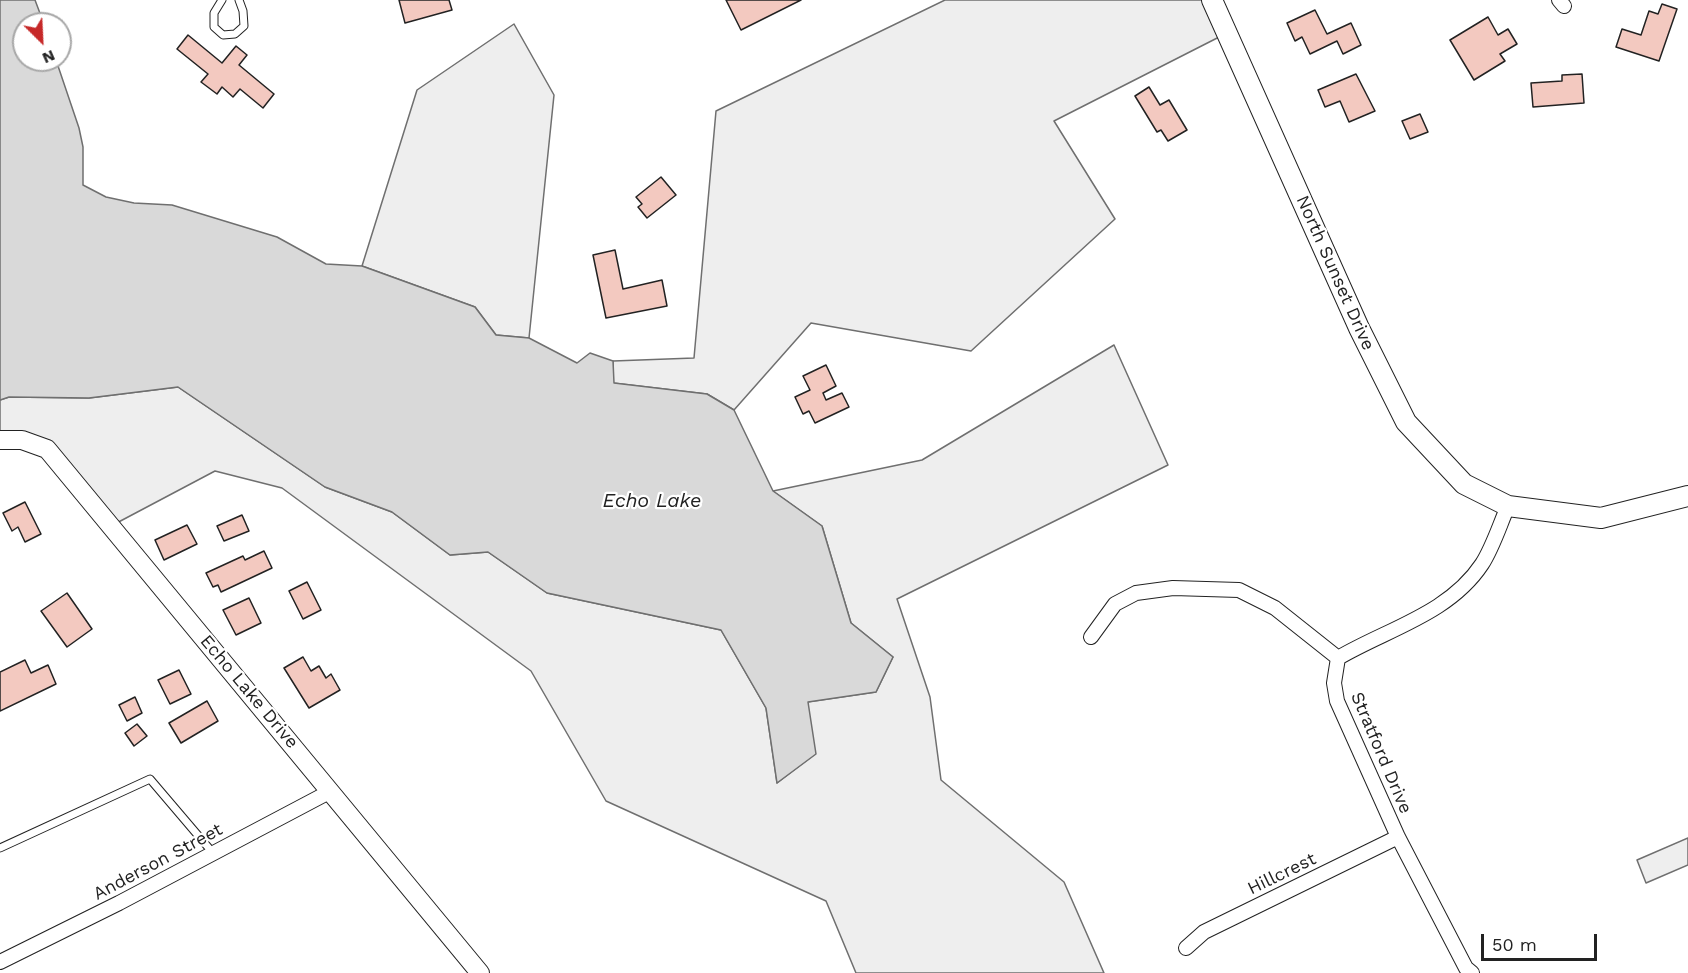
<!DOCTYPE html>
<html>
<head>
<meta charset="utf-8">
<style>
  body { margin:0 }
  #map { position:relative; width:1688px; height:973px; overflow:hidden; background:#fff; font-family:"Work Sans",sans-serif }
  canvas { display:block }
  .north { position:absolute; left:12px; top:12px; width:60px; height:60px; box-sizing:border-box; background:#fff; border:2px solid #a7a7a7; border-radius:50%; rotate:156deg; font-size:16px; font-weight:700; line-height:24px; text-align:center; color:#222 }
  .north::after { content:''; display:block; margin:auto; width:21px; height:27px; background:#c62828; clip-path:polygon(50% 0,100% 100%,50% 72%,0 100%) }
  .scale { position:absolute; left:1481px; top:934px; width:116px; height:27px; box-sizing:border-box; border:3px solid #222; border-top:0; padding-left:8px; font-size:18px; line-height:21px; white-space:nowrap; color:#222; -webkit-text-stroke:4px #fff; paint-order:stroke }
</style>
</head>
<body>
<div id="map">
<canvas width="1688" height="973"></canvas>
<div class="north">N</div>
<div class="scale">50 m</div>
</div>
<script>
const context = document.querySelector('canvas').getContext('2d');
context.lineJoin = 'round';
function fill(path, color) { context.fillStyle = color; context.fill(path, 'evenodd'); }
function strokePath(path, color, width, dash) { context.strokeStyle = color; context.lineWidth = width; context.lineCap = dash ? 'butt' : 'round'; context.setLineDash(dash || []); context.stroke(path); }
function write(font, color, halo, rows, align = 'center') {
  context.font = font + ' "Work Sans",sans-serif'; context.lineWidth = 4.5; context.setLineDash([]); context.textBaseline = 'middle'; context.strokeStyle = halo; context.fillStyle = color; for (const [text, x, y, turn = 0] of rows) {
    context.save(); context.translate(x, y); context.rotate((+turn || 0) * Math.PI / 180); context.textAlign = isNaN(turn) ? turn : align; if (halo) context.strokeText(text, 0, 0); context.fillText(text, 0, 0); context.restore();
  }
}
const green = new Path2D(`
  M945,0h267l15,33 -173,88 61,98 -144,132 -160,-28 -77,87 -27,-16 -94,-11v-22l81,-3 22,-247z
  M514,24l40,71 -25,243 -33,-3 -21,-28 -113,-41 55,-176z
  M1114,345l54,120 -271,134 33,98 11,83 123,102 40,91h-248l-30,-72 -220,-100 -75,-130 -249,-183 -67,-17 -104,55 -64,-77 -47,-9v-40l9,-3 80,1 89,-11 147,100 67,25 58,43 38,-3 59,41 174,37 45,78 11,75 38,-29 -8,-52 69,-10 17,-35 -42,-34 -29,-97 -49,-35 149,-31z
  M1688,838v27l-42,18 -9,-23z`);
fill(green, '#eee');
strokePath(green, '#6f6f6f', 1.5);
const water = new Path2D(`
  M0,0h35l9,24h-20v36h32l23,68 4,19v38l23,12 28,6 38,2 105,32 49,27 36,2 113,41 21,28 33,3 48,25 13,-10 23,8 1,22 93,11 27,16 39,81 49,35 29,97 42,34 -17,35 -68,10 8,52 -39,29 -11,-75 -45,-78 -174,-37 -59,-41 -38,3 -58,-43 -67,-25 -147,-100 -89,11 -80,-1 -9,3z`);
fill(water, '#d9d9d9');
strokePath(water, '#6f6f6f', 1.5);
const building = new Path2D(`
  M399,0h50l3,10 -47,13z
  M726,0h75l-60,30z
  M1662,4l15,5 -18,52 -43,-14 6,-18 19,6 8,-24 9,3z
  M1315,10l12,24 24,-11 10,22 -18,9 -6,-13 -27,13 -8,-17 -7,4 -8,-18z
  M1488,17l10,18 10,-6 9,15 -17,10 5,7 -31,19 -24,-40z
  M188,35l34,28 14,-17 11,9 -8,10 35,29 -11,14 -23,-19 -7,8 -11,-10 -5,7 -16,-12 7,-8 -31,-25z
  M1356,74l19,37 -26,11 -9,-21 -15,6 -7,-17z
  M1582,74l2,29 -51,4 -2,-24 31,-2v-6z
  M1149,87l11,18 9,-5 18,30 -19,11 -7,-11 -4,2 -22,-36z
  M1420,114l8,18 -18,7 -8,-18z
  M661,177l15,18 -29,23 -9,-11 4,-3 -6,-7z
  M615,250l8,39 39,-9 5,26 -61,12 -13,-63z
  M826,365l10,21 -13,7 3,7 16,-7 7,14 -34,16 -6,-12 -6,3 -8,-17 15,-7 -7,-14z
  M25,502l16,32 -16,8 -7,-15 -6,4 -9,-18z
  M242,515l7,16 -25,10 -7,-15z
  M187,525l10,19 -33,16 -9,-20z
  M264,551l8,17 -51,24 -3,-7 -5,2 -7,-14 37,-17 2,4z
  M307,582l14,28 -18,9 -14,-28z
  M67,593l25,36 -25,18 -26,-36z
  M249,598l12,25 -25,12 -13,-25z
  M303,657l8,14 8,-5 7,12 5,-4 9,16 -31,18 -25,-40z
  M25,660l6,13 17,-8 8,19 -56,27v-39z
  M179,670l12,24 -21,10 -12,-24z
  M135,697l7,16 -15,8 -8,-16z
  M207,701l11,20 -37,22 -12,-20z
  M137,724l10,12 -13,10 -9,-13z`);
fill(building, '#f3c9c0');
strokePath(building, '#222', 1.5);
const service = new Path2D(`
  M222,0l-8,13v14l9,8 12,-1 9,-8 -1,-15 -4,-11
  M0,848l150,-69 63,74`);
const minor = new Path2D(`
  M1559,0l5,6
  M1091,637l24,-33 21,-11 37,-5 66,2 36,18 63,50
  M1186,948l18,-16 194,-95
  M0,962l119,-59 212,-112
  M1472,973l-6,-5 -68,-131 -61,-136 -3,-18 4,-25c49,-29 111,-44 144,-94 11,-17 18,-40 26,-58`);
const tertiary = new Path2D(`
  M0,440h22l25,9 433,524`);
const secondary = new Path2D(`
  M1212,0l147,328 47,94 58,62 44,22 93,12 87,-22`);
strokePath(service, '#222', 9);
strokePath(minor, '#222', 16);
strokePath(tertiary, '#222', 20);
strokePath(secondary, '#222', 22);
strokePath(service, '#fff', 7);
strokePath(minor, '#fff', 14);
strokePath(tertiary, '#fff', 18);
strokePath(secondary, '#fff', 20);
write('18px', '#222', '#fff', [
  ["North Sunset Drive",1335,273,66],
  ["Echo Lake Drive",249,692,50],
  ["Stratford Drive",1381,753,67],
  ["Anderson Street",158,862,-28],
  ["Hillcrest",1282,874,-26]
]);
write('italic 20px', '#222', '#fff', [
  ["Echo Lake",652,501]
]);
</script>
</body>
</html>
